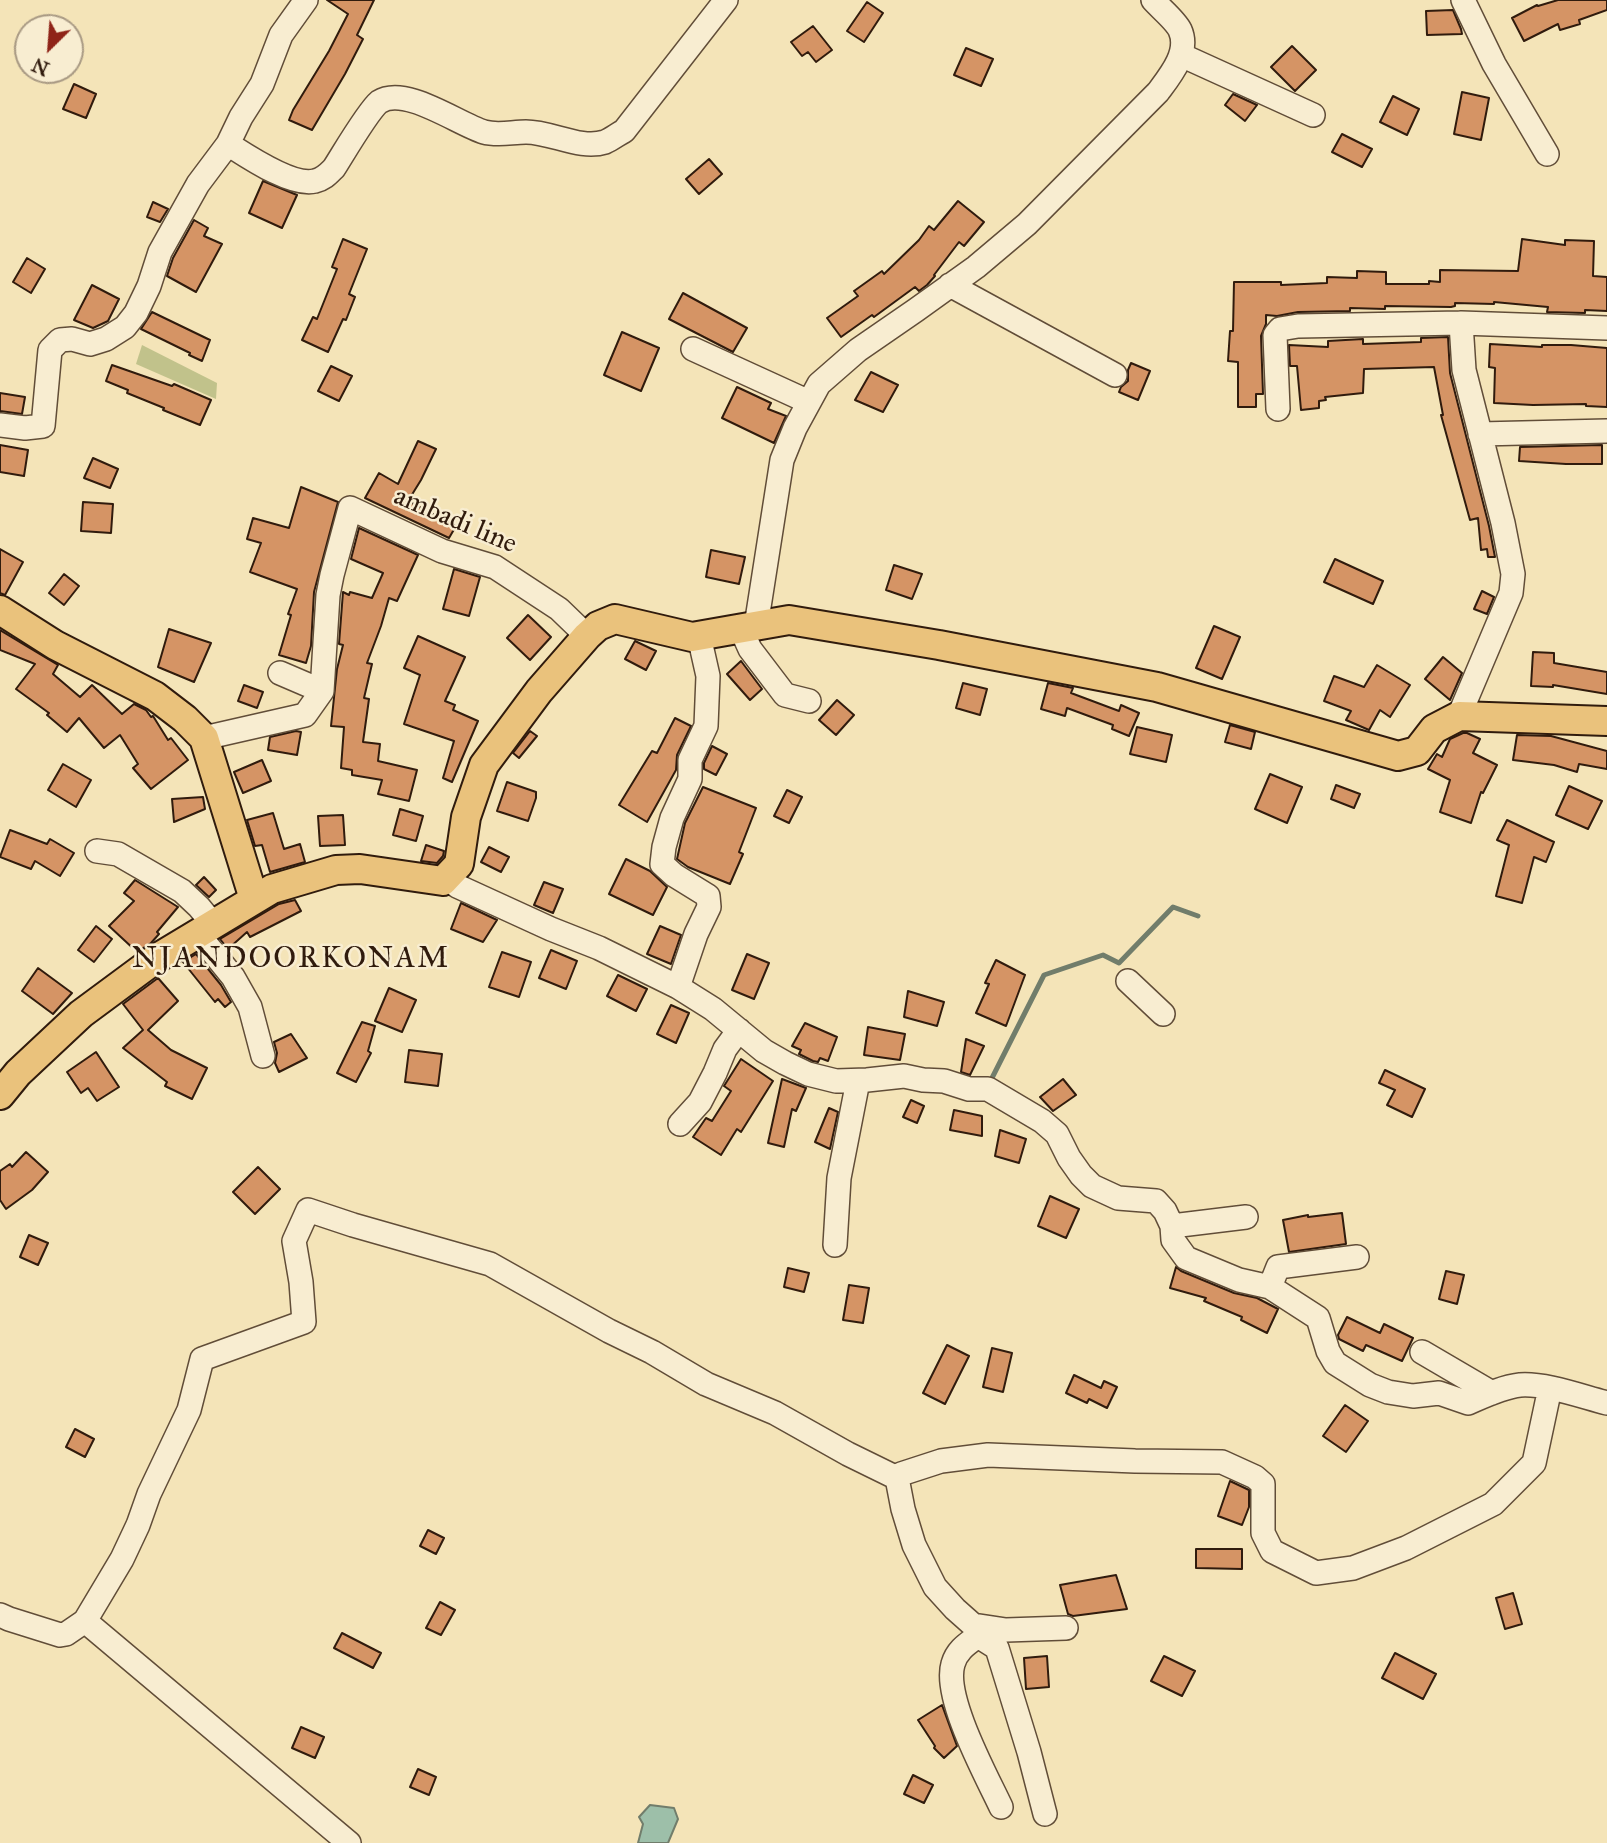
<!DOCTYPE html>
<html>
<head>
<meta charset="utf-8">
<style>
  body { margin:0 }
  #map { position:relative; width:1607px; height:1843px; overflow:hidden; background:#f4e4b8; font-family:"IM FELL Great Primer",serif }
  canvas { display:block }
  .north { position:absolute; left:14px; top:14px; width:70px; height:70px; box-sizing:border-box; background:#f8edd1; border:2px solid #a89983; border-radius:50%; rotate:205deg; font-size:19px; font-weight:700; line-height:28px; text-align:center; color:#301b0d }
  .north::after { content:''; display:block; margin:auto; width:24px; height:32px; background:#8f2418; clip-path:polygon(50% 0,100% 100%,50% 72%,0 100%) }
</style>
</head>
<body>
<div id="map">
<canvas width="1607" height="1843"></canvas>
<div class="north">N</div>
</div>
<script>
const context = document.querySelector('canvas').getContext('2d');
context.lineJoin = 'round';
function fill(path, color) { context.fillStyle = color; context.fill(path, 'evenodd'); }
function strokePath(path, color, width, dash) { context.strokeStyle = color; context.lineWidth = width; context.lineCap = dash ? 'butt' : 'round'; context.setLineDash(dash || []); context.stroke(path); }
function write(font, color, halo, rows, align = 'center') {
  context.font = font + ' "IM FELL Great Primer",serif'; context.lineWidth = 5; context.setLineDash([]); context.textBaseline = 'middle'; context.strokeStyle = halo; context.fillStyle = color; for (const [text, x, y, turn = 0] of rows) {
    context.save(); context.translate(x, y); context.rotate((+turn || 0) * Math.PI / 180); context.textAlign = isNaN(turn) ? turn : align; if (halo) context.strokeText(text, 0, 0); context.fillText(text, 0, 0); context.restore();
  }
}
fill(new Path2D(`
  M142,345l75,38 -1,16 -80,-35z`), '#c1c28b');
const water = new Path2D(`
  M650,1805l24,3 4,11 -10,24h-30l5,-19 -4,-7z`);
fill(water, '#9dbfa9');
strokePath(water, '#717d6b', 2);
strokePath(new Path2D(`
  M992,1078l52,-103 59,-20 16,8 54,-56 25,9`), '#717d6b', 5);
const building = new Path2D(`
  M327,0h47l-17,35 6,4 -18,35 -33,56 -23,-10 4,-10 36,-59 19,-37z
  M1558,0h49v10l-28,10 1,4 -20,6 -2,-6 -34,17 -12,-23 25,-13 1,1z
  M867,2l16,11 -19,29 -17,-11z
  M1453,10l8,19 1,5 -35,1 -1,-24z
  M813,26l19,24 -16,12 -8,-10 -6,4 -11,-14z
  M1292,46l24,24 -21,21 -24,-24z
  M966,48l27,11 -12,27 -27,-11z
  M74,84l22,10 -10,24 -23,-9z
  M1462,92l27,6 -8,42 -27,-6z
  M1233,94l24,11 -12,16 -20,-16z
  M1393,96l26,13 -12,26 -27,-13z
  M1342,134l30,15 -10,18 -30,-15z
  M709,159l13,15 -23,20 -13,-15z
  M263,181l34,14 -15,33 -33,-15z
  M958,201l26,21 -20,24 -5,-4 -25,33 1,1 -8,9 -8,6 -4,-4 -41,30 -2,-2 -31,22 -14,-19 31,-22 -4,-5 28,-20 2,3 35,-34 10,-14 5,4z
  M153,202l15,7 -8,13 -13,-5z
  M194,220l14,8 -4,8 18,8 -26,48 -29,-16 6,-18z
  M343,239l24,10 -18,45 6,3 -9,23 -3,-1 -15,33 -26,-12 11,-23 4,2 20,-50 -5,-2z
  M1522,239l43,6v-5l29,1 -1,35 14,1v34l-22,-1v3l-38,-1 1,-5 -54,-5v2l-39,-1v3l-4,1 -66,-1v3l-35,-1v3l-52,1 -21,4 -11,-1v9l-5,12 2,58h-7v13h-18v-45l-10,-1 2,-30h3l1,-49h47v3l46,-2v-6l30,1v-7l29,1v12h43v-3l11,1v-12l78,1z
  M27,258l18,11 -14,24 -18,-11z
  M92,285l27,14 -11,22 -15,7 -19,-8z
  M683,293l64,35 -14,24 -64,-33z
  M152,312l58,28 -8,21 -13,-6 1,-2 -49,-24z
  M622,332l37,16 -18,43 -37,-16z
  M1448,337l2,36 39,153 6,31h-7l-1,-8 -6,1 -3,-32 -8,2 -29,-105h2l-9,-48 -70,2 -1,24 -38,4 1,3 -7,1v7l-18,2 -4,-44h-7l-1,-21 39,2v-6l35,-2v5l58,-2v-4z
  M1490,344l52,3v-2h29l36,3v59l-21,-1v-2l-53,1 -39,-2 1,-35 -6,-1z
  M1131,363l19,8 -12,29 -19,-8 2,-5 7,-6v-11z
  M112,365l60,21 2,-2 37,16 -11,25 -37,-15 1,-2 -37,-15 1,-3 -22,-9z
  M331,366l21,10 -13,25 -21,-10z
  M871,372l27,13 -15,27 -28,-12z
  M737,387l34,16 -3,6 18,7 -12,27 -52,-25z
  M0,393l25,4 -3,17 -22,-3z
  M418,441l18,8 -15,31 -13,21 48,25 -7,12 -84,-40 14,-25 19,11z
  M0,445l28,5 -4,26 -24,-4z
  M1602,445v19h-36l-47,-3 1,-14z
  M93,458l25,11 -8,19 -26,-10z
  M301,487l37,15 -24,90 -3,54 -5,17 -27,-8 12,-40 -3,-1 9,-25 -47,-17 11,-29 -14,-4 6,-21 36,10z
  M83,502l30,2 -2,29 -30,-2z
  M359,528l59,27 -21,46 -8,-3 -8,28 -14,37 5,1 -8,34 5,1 -6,43 17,2 -2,17 39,9 -8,31 -31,-7 4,-14 -30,-5v-5l-11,-2 3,-41 -13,-1 6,-57 6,-24 -4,-1 4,-52 6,3 1,-3 22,6 11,-25 -32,-14z
  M0,549l23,13 -18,33 -5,-2z
  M711,550l34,7 -6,27 -33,-7z
  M1335,559l48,22 -10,23 -49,-22z
  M894,565l28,9 -10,25 -26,-9z
  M454,569l26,8 -11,39 -26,-7z
  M64,574l15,12 -15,19 -15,-12z
  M1482,591l12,6 -7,17 -13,-5z
  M528,615l23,22 -21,23 -23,-22z
  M1214,626l26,11 -18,42 -26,-11z
  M169,629l42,14 -17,39 -36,-15z
  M0,630l58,35 -5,9 27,23 12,-12 30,29 12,-10 12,6 5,7 2,-1 15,24 3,-2 17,22 -37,29 -18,-21 5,-4 -18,-29 -16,13 -25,-30 -12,14 -20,-17 2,-2 -33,-24 19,-25 -35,-14z
  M418,636l47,21 -20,44 10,4 -2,5 25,11 -26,61 -9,-4 11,-37 -50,-17 16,-49 -16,-7z
  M635,641l21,10 -10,19 -21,-11z
  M1533,652l21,1v10l53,9v22l-54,-9v2l-22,-1z
  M1443,657l19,16 -12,27 -25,-21z
  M741,661l21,28 -12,11 -23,-26z
  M1377,665l33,20 -20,32 -10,-7 -11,20 -23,-10 5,-9 -27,-10 10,-25 30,11z
  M963,683l24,6 -7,26 -24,-7z
  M1048,683l25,5 -2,5 48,18 2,-6 18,8 -10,23 -17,-7 1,-4 -46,-17 -2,8 -24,-7z
  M244,685l19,7 -6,16 -19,-7z
  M837,700l17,15 -18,20 -17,-15z
  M675,718l16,8 -14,29 -1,15 -29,52 -28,-17 33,-54 5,2z
  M1230,725l25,7 -4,17 -26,-7z
  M1137,727l35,8 -6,27 -36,-8z
  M296,731l5,1 -4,23 -29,-5 2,-13z
  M530,731l7,5 -18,22 -6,-5z
  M1463,733h4l13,6 -7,14 24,12 -14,28 -2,-1 -10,31 -31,-11 10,-32 -22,-11 9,-15 5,3 8,-18z
  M1517,735l34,1 56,15v18l-28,-5 -2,8 -23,-7 -41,-5z
  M712,746l15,8 -11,21 -12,-6v-6z
  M262,760l9,21 -28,12 -9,-21z
  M63,764l28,16 -15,27 -28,-17z
  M1270,774l32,13 -15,36 -32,-14z
  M507,782l29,10v6l-8,23 -31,-10z
  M1336,785l24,9 -6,14 -23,-9z
  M1569,786l33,15 -14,28 -32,-14z
  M703,787l53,21 -17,44 4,2 -13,30 -42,-17 -11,-8 8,-36z
  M787,790l15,7 -13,26 -15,-7z
  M203,797l2,12 -31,13 -2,-23z
  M400,809l23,7 -7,25 -23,-6z
  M273,813l11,36 16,-5 5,18 -35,10 -8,-27 -7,1 -8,-26z
  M343,815l2,30 -25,1 -2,-30z
  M1507,820l47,22 -8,20 -12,-5 -12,46 -26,-7 13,-51 -12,-5z
  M10,830l37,14 3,-5 24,14 -14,23 -25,-15 -4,8 -31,-12z
  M426,845l18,6 -1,5 -6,7 -16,-2z
  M489,847l20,10 -8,15 -20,-10z
  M626,859l24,12 17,16 -14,28 -44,-21z
  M204,877l12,13 -7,7 -13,-12z
  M135,880l43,27 -21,25 2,2 -8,9 -14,9 -28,-26 25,-25 -10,-8z
  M544,882l19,7 -10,24 -19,-8z
  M295,900l6,11 -51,26 -3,-5 -19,17 -8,-10 59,-35z
  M461,903l36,17 -14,22 -32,-13z
  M96,926l16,13 -18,23 -16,-12z
  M660,926l21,9 -10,29 -24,-10z
  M551,950l26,11 -11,28 -27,-11z
  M502,952l29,10 -12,35 -30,-10z
  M196,954l25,31 10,17 -6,5 -7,-8 -3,3 -32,-40z
  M747,954l22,9 -15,36 -22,-9z
  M996,960l29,15 -19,51 -30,-13 13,-29 -4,-1z
  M38,968l34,25 -19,21 -31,-23z
  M618,975l29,14 -11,22 -29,-15z
  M158,978l20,23 -30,29 23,20 36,18 -15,31 -27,-13 2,-4 -44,-34 20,-18 -20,-26z
  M389,988l27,12 -14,32 -27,-11z
  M908,991l36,11 -7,24 -33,-9z
  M671,1005l18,8 -13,30 -19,-9z
  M362,1022l13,4 -7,25 3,2 -15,29 -19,-9z
  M805,1023l32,14 -9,24 -8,-3 -2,4 -5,-1 -14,-7 2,-4 -9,-4z
  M868,1027l37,7 -5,26 -36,-5z
  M291,1034l16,24 -28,14 -4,-9 2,-10 -3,-11z
  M966,1039l18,7 -14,29 -9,-3z
  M409,1050l33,4 -4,32 -33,-4z
  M96,1052l23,35 -22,14 -9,-13 -7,5 -14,-21z
  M741,1059l32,22 -32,51 -4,-3 -16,26 -28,-18 13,-19 6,3 19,-30 -7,-5z
  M1385,1070l40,19 -13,28 -25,-12 8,-15 -16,-7z
  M782,1079l24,9 -10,23 -4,-2 -8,38 -16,-4z
  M1063,1079l13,16 -23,16 -13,-14z
  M911,1100l13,6 -7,17 -14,-6z
  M829,1108l9,4 -8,37 -15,-7z
  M954,1110l28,6v20l-32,-6z
  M1000,1130l26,9 -7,24 -24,-7z
  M26,1152l22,20 -16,18 -26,19 -6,-9v-29l10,-7 2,3z
  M258,1167l22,22 -25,25 -22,-22z
  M1050,1196l29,13 -13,29 -28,-12z
  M1342,1213l4,31 -57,8 -6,-32 25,-5v2z
  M29,1235l19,8 -10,22 -18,-8z
  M1176,1267l5,4 53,22 23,5 21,11 -11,24 -26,-13 1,-3 -38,-16 2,-3 -36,-10z
  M788,1268l21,5 -5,19 -20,-5z
  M1446,1271l18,4 -7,29 -18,-5z
  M849,1285l20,3 -6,35 -20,-3z
  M1347,1317l33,16 4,-9 29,14 -11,23 -36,-16 -3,6 -24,-12 -1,-4z
  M947,1345l22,11 -24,48 -22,-11z
  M992,1348l20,5 -9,39 -20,-5z
  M1074,1375l27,13 3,-7 13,6 -10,21 -18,-9 -2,4 -21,-10z
  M1345,1405l23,16 -22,31 -23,-16z
  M75,1429l19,10 -9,18 -19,-10z
  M1230,1481l19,9v17l-7,18 -24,-9z
  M428,1530l16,8 -8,16 -16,-8z
  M1196,1549h46v20l-46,-1z
  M1116,1575l11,34 -54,7 -5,-2 -8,-29z
  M1513,1593l9,31 -17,5 -9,-31z
  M440,1602l15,8 -14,25 -15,-7z
  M342,1633l39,20 -8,15 -39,-20z
  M1395,1653l41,21 -13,25 -41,-21z
  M1047,1656l2,31 -23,2 -2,-31z
  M1164,1656l31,15 -13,25 -31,-15z
  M942,1705l15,41 -13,12 -10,-10 1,-2 -17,-26z
  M301,1727l23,10 -9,21 -23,-10z
  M418,1769l18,8 -7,18 -19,-8z
  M913,1775l20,10 -9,18 -20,-9z`);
fill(building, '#d59465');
strokePath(building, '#301b0d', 2);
const minor = new Path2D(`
  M1463,0l31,64 53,90
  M1181,55l132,60
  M228,144c19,12 64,43 87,37 9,-2 13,-7 19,-13 9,-14 34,-57 45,-66 26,-17 79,22 105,30 14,4 28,0 42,0 26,0 54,18 79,10 7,-3 13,-8 19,-11l102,-131
  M950,285l165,90
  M693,349l116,53
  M1278,409l-3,-74 5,-6 18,-3 163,-3
  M0,425l25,3 18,-2 7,-76 10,-10 12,-1 18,5 16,-5 19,-12 11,-14 13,-27 11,-34 38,-68 30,-40 13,-27 21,-33 19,-49 25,-35
  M1480,434l127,-3
  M756,626l26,-166 13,-32 24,-44 39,-34 58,-40 60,-43 51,-43 131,-132c12,-16 32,-40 22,-62 -4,-9 -20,-22 -27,-30
  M741,629l9,20 35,46 24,6
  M322,691l6,-96 4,-20 18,-67 92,43 53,16 64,42 28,27
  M1459,716l52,-123 2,-19 -10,-51 -39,-153 -3,-47 146,5
  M204,738l101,-23 17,-24 -42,-18
  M97,851l21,3 64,37 17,16 14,17
  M448,875l9,11 94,43 48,19 79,39 35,22 51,42 21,12 23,11 28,7 31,-1 37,-4 19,4 21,1 25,8h19l54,32 15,13 12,24 12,17 11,11 26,12 38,3 9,10 7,15 1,14 13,18 53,22 31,7 48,31 10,33 7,12 35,22 18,7 25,4 26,-3 29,10c16,-7 34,-16 52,-18 25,-2 63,12 87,18
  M198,934l35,43 17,30 13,49
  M1128,981l35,33
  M678,987l18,-53 13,-27 -1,-11 -34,-21 -12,-11 2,-17 8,-29 18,-39v-19l16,-34 2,-50 -9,-40
  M680,1124l20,-22 15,-29 10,-24 14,-19
  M1172,1226l74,-9
  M835,1245l4,-67 19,-97
  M1270,1287l8,-20 79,-10
  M1422,1352l70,41
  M0,1615l9,4 51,16 6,-1 19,-13 37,-62 16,-34 11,-31 40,-84 13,-51 102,-37 -3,-40 -7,-41 14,-31 45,15 137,39 119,67 43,21 54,32 69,29 73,41 49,24
  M85,1621l264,222
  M973,1625l33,5 60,-2
  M978,1636c-11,8 -21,14 -25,28 -10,33 33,111 48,143
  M1045,1814l-16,-62 -32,-104 -19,-12 -5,-11 -18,-16 -20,-22 -21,-42 -11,-36 -6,-31 4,-4 40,-13 47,-6 147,6 87,1 33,15 8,7v49l9,18 44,22 37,-5 53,-20 87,-44 41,-41 16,-75`);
const major = new Path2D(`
  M0,610l55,35 100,51 30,23 19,19 50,161
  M0,1095l18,-22 63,-59 73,-54 118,-71 64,-19 24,-1 83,12 16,-17 7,-47 18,-52 55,-74 48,-55 11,-10 17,-7 77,18 97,-17 150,25 218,42 241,69 19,-5 17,-22 25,-13 148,5`);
strokePath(minor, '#614d38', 26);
strokePath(major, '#301b0d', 32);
strokePath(minor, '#f8edd1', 23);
strokePath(major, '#eac27c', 28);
write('28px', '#301b0d', '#f8edd1', [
  ["ambadi line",455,521,23]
]);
context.letterSpacing = '2px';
write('30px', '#301b0d', '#f8edd1', [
  ["NJANDOORKONAM",291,960]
]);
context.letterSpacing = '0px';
</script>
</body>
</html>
